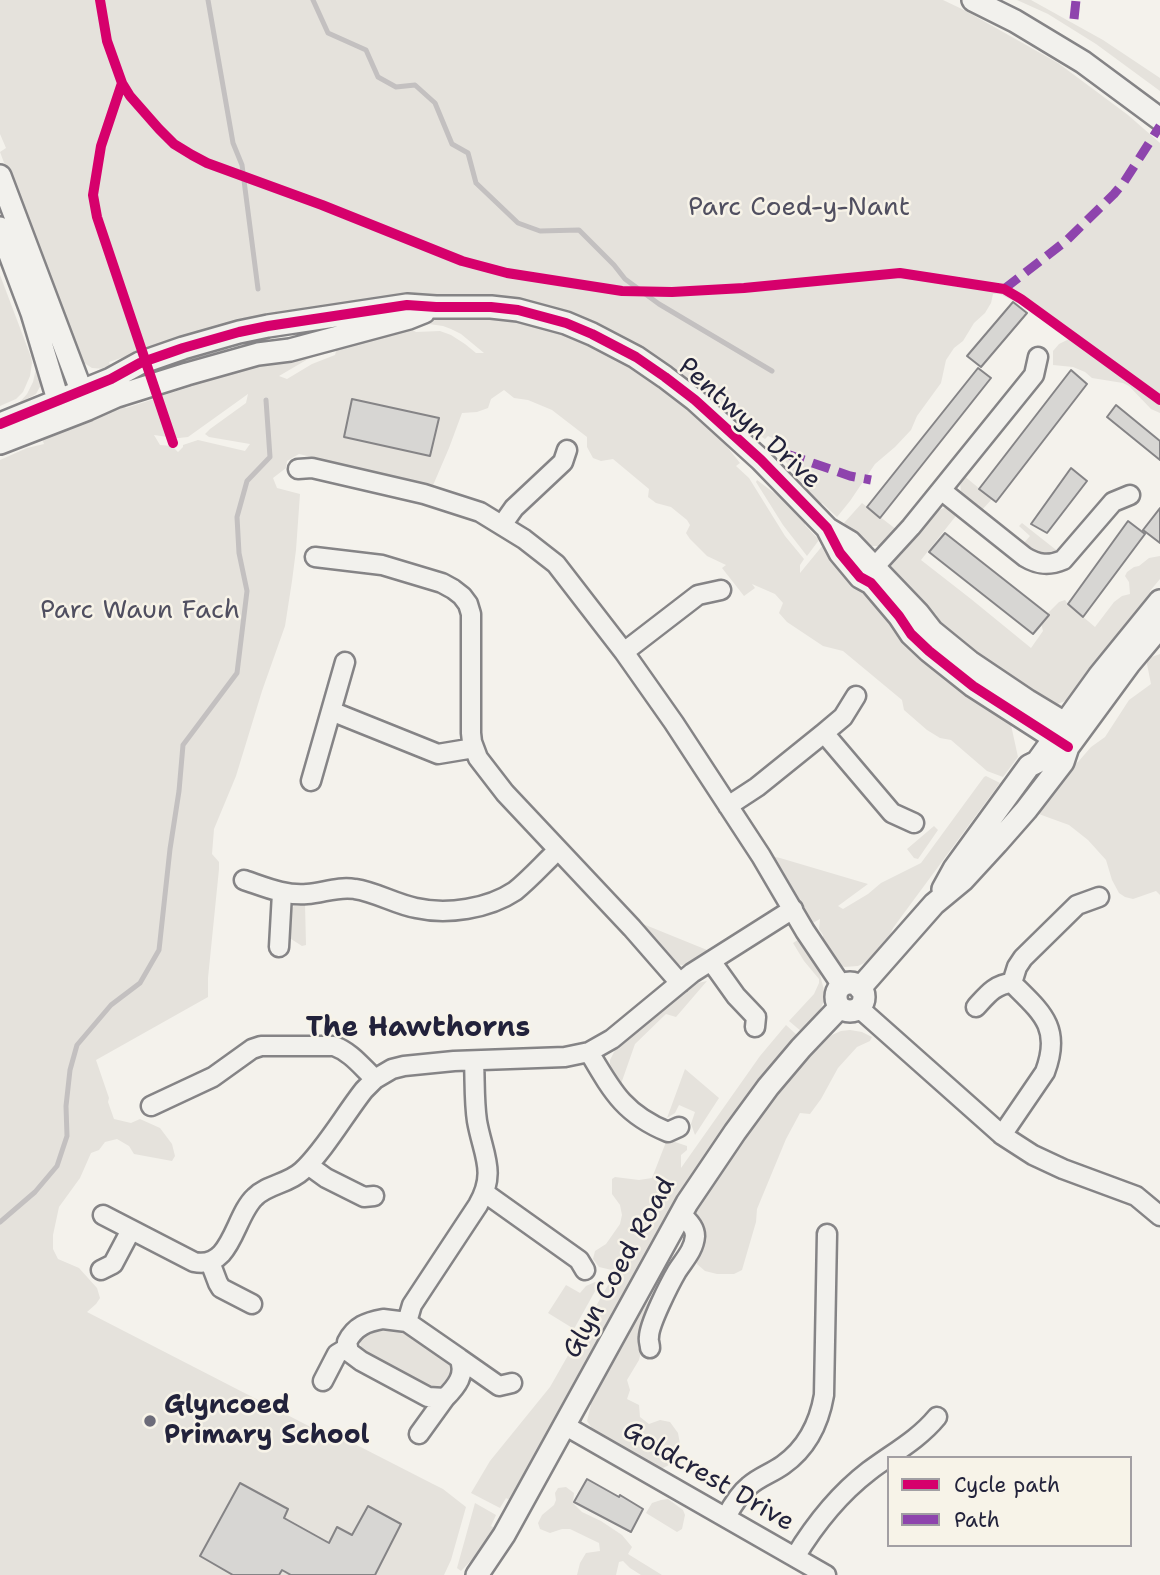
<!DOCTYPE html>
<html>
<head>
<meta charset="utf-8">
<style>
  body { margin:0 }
  #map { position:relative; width:1160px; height:1575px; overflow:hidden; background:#f4f2ec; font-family:"Shantell Sans",sans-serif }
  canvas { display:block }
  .legend { position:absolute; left:887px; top:1456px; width:245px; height:91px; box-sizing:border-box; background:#f7f3e8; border:2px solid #a29fa3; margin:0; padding:9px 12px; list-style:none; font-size:21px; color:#22223b }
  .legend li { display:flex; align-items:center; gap:14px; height:35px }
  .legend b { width:35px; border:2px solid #a29fa3 }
</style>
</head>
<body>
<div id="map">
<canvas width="1160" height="1575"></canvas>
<ul class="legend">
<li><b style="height:9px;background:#d6006c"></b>Cycle path</li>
<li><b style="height:9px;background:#8e44ad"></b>Path</li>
</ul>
</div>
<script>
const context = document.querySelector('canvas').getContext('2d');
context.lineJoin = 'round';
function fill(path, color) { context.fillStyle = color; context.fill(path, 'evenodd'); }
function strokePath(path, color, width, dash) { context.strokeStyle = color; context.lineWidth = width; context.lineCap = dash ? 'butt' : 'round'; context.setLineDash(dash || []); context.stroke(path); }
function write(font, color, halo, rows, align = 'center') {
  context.font = font + ' "Shantell Sans",sans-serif'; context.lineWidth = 5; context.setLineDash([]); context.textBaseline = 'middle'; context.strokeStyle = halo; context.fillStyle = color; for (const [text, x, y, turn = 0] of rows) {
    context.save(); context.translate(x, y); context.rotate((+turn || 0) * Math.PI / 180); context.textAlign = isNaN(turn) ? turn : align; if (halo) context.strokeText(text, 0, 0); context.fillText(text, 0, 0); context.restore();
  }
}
fill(new Path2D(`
  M0,0h943l21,10 94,53 70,52 32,28v270l-9,-4 -22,-23 -6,-3 -31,-5 -7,-6 -12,-5 -20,-2v-14l6,-7 10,-5 -2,-5 -11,-3 -12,-20 -10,-7h-15l-19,-10h-7l-2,9 -6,10 -11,10 -11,18 -9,7 -8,12 -5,23 -24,33 -6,14 -16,17 -20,17 -25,37 -13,16 -15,-14 -2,3 -11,-12 -26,-36 5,-7 -13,-12 -7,-3 -3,3 -37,-25 -57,-43 -149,-69 -344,37 -69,23 2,5 -6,2 -13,-1 -11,-7 -5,-8 -76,-201 6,-4 -6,-14z
  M1017,0h14l72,40 57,38v13l-64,-47 -48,-30z
  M0,275l31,82 1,6 -2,13 -7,16 -7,7 -16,7z
  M482,316l20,2 43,8 43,16 39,21 21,14 61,47 31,39 -4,3 13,12 36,58 19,23 -4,6v8l23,-28 51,58 2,-1 137,118 -2,5 7,32 -15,20 -16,-6 -36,-31 -11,-2 -13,-8 -23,-20 -2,-10 -59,-49 -20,-5 -36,-24 -8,-9 4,-10 -8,-9 -23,-10 3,4 -11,8 -22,-28 4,-3 -19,-9 -17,-17 -4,-6 4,-8 -3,-5 -16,-13 -15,-4 -8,-6 1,-8 -36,-30 -12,2 -8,-3 -6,-11v-10l-35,-27 -24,-10 -14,-2 -10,-8 -13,9 -3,9 -11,4 -15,1 -13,35 -18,42 -95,-21 -1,-6 -36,-9 -12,7 -1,7 -13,10 4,10 23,6 -4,56 -4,31 -7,45 -23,65 -26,85 -22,53 -2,25 7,8v7l-11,109v19l-112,63 13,38 -1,4 6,17 17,4 9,-4 20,9 12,16 3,12 -3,5 -38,-7 -5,-8 -12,-7 -12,3 -6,8 -8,3 -11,25 -21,29 -6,28v14l5,10 21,9 18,20 3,10 -4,6 -9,8 247,127 3,-2 6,1 88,45 12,6 23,18 -15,53 -7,15h-444v-1115l27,-12 17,-4 -3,-8 82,-33 3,5 28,-9 14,38 -14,-2 6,10 12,1 6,6 5,-5v-2l15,-5 47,11 5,-7 -41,-7 -4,-3 5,-5 36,-26 2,-9 -60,43 -9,1h-3l-3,-4 -12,-38 29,-9 -1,-6 229,-62zM429,324l14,2 8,3 10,5 23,19h-8l-11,-9 -14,-9 -11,-4 -24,1 -7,-4zM337,348l-2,7 -23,9 -25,15 -8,-3 29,-17z
  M36,357l6,21v5l-6,11 -18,10 9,-10 6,-12 3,-13z
  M963,475l29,24 -11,12 -16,-13 -4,-7 -1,-8z
  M757,480l41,31 8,10 -1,4 14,15 -12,16 -24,-31 -27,-43z
  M862,503l35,27 -11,12 -7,4h-9l-8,-1 -5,-9 -13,-13z
  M944,508h6l9,4 -38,48 50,39 60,49 12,-17 -2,-8 1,-4 17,-17 6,-2 3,4 27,23 19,-25 8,-6 8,-2 -1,-12 -4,-6 2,-4 7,-5 5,-1 10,-8 11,-2v23l-10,12 2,15 -28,28 -4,-3 -41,55 -5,12 -17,6 -9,2 -15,-6 -93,-76 -4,-10 -7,-3 -38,-35 -2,-9 1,-6 43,-49z
  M1022,523l38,30 -4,3 -18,-1 -16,-10 8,-9 -11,-10z
  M1160,654v241l-4,-4 -23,8 -8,-2 -6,-4 -7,-13 -6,-20 -18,-20 -19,-15 -22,-8 -8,-3 -2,-5 27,-38 14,-9 13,-15 14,-10 24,-37 22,-16 -5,-25z
  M986,776l14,7 -107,145 -7,16 -11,14 -17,8 -14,1 -8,-4 -13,-15v-13l-4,-6 1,-10 -11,6 -39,-66 5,-2 5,1 88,26 -30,22 5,3 25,-15 13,-11 40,-20 63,-86z
  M934,826l4,4 -20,29 -4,-1 -7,-9z
  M303,902l2,2 1,41 -4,1 -14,-9 1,-25 5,-6z
  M643,924l69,28 -22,14 -16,-2 -34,-38z
  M801,938l21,36 -2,1 4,15 -1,8 2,1 -5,11 -18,22 -13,-11 25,-27 5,-11v-4l-15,-18 -11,-18z
  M696,980l2,3 9,-2 -31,36 -10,-3 -31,30 -13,37 -1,5 -9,-12 -2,-6v-8l5,-10z
  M786,1025l12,11 -286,465 -6,-3 -6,10 -29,-15 19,-32 60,-74 66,-116 -17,-4 -6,-8 2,-8 11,-7 14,-20 2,-9 -2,-10 -8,-11v-15l3,-2 24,3 13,-2 14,-36 6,-1 15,5v4l-6,5v13l79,-112z
  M850,1030l12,2 10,5 -2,4 -13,6 -19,21 -17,31 -11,15 -10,-1 -14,26 -29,70 -1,13 -14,48 -8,4h-17l-12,-3 -8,-7 -3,-10 -1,-39 3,-19 53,-71 7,-4 4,-12 44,-55 28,-19 9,-4z
  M685,1069l34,29 -24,37 -4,-11 4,-12 -16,-7 -4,8 -8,5z
  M664,1274l2,1 -21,61 -6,24 -12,20 3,10 -3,9 12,6 1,12 9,7 11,-4 10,2 8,11 2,11 -1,9 -8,11 -10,5h-12l-51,-32 -11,-16 4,-16 -3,-4 46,-91h9z
  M595,1282l4,2 -25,45 -26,-16 18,-28 14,8 6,-7z
  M402,1327l48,32 3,14 -2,7 -6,6 -5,3h-12l-62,-34 -5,-4 -1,-11 2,-5 10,-7z
  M566,1487l8,6 -1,10 9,9 19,9 21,14 10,12 -4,7 34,21h-21l-11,-7 -7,-7 -4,1 -3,13h-39l3,-12 6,-10 14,-2 -1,-8 -29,-14h-8l-12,4 -10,-4 -2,-6 4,-8 12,-10 2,-5 -1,-7 3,-5z
  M668,1499l15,11 2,5 -3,14 -5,3 -31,-19 6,-10 9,-3z
  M475,1503l21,12 -5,11 6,3 -9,14 -27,28 -4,-3z`), '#e5e2dc');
strokePath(new Path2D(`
  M208,0l25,143 9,22 16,124
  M313,0l15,33 38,17 12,27 18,10 19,-2 20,18 17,41 16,9 8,30 42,40 22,8 39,-1 35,35 11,14 34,25 113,67
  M0,1222l35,-30 22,-26 10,-30 -1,-30 4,-36 7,-25 34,-40 29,-22 19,-33 11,-101 9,-58 4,-46 54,-72 10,-82 -8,-38 -2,-36 10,-36 23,-24 -4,-57`), '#c3c0c0', 5);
const building = new Path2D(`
  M1013,302l14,11 -46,54 -14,-11z
  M978,368l13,10 -111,140 -13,-11z
  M1071,370l16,14 -91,118 -17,-13z
  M352,399l87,19 -9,38 -86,-19z
  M1116,405l44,36v19l-53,-43z
  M1071,468l16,13 -40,52 -16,-9z
  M1160,508v35l-17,-13z
  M1128,521l17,13 -62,83 -15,-13z
  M945,533l104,82 -16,19 -104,-82z
  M587,1479l32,18 1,-2 23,14 -12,23 -57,-30z
  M240,1483l48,26 -4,9 45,25 8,-16 15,8 16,-29 33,18 -26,51h-84l-9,-5 -3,5h-46l-33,-19z`);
fill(building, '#d7d6d3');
strokePath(building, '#858486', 2);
const minor = new Path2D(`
  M298,469l14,-1 112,26 56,18 44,27 32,25 68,88 50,71 87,133 44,75 37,55
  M941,490l93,-115 4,-18
  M502,525l12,-17 49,-46 4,-12
  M315,557l67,8 60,18 11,6 9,7 6,8 3,10v119l1,9 6,16 27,35 127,135 48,55
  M875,579l3,-16 33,-36 30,-37 84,67c13,8 24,9 38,3l50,-58 17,-7
  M624,652l74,-57 23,-5
  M331,711l107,43 36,-6
  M824,733l68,80 22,10
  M311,781l34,-119
  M728,806l29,-19 67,-54 19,-16 13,-21
  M244,880c21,7 41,16 63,14 16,-1 31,-8 48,-5 21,3 40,15 61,19 31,7 72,1 99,-17 15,-12 29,-28 43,-41
  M279,947l3,-54
  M711,961l25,35 20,21 -1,10
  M976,1007c11,-12 19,-23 36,-24l5,-16 6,-9 54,-53 22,-8
  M859,1008l143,127 31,20 30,14 73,27 24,20
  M589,1052c23,39 35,62 79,80l11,-5
  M151,1106l62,-29 39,-28 9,-3h73c17,6 28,21 41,33
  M1002,1135l43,-63c17,-45 -4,-60 -33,-89
  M308,1165l18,13 38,19 10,-1
  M485,1193l94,67 6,10
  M103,1215l91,47c38,8 40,-46 61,-65 13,-13 33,-13 47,-26 22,-20 43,-57 62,-81l11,-11 17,-10 12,-3 50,-5 111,-4 24,-5 23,-13 80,-66 101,-64
  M210,1262l8,21 3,5 31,16
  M101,1270l12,-6 18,-34
  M383,1319l24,3 52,36c8,16 -3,29 -14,40l-17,-1 -67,-36 -12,-9 -2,-10c8,-16 20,-20 36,-23z
  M407,1322l5,-17 66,-100c19,-33 5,-50 -1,-84 -3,-20 -2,-40 -3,-60
  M650,1348c0,-4 -2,-8 -1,-11 0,-13 21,-54 28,-66 7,-11 17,-21 18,-35 0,-9 -7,-16 -15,-22
  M459,1358l40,28 13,-3
  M323,1381l14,-27 10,-6
  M564,1425l262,150
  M419,1434l26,-36
  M726,1517c6,-11 13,-23 23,-31 10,-9 23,-13 34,-21 24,-17 36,-41 41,-70l3,-161
  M795,1557c20,-33 44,-63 74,-86 24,-18 49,-31 68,-54`);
const tertiary = new Path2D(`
  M973,0l42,21 68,41 77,57
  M0,176l86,227
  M0,228l32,85 30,100
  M0,424l111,-45 29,-16 43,-15 56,-16 29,-6 139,-21 29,2h55l27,3 48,13 26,11 44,23 29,20 30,23 66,60 66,68 13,25 20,24 11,6 28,33 12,18 18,17 44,35 95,61
  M0,443l88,-34 29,-13 70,-22 71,-20 32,-4 119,-32 15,-6
  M828,529l22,13 68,71 14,18 38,31 58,39 48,29
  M943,889l11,-20 75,-103 8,-4 62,-86 61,-75
  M836 997a14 14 0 1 1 28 0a14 14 0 1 1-28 0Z
  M860,988l74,-84 29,-24 34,-37 29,-33 37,-48 5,-15 61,-83 31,-37
  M477,1575l27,-40 183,-332 48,-71 33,-45 33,-39 39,-41`);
strokePath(minor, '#858486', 23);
strokePath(tertiary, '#858486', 26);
strokePath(minor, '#f2f1ed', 18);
strokePath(tertiary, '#f2f1ed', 21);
strokePath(new Path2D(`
  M1074,19l2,-19
  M1004,289l62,-48 48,-47 10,-12 36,-56
  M787,454l63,22 21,4`), '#8e44ad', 9, [18, 9]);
strokePath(new Path2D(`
  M100,0l7,41 15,42 8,13 29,33 15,15 18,11 15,8 115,42 140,56 45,12 115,18 50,1 72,-4 156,-15 104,16 17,10 139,101
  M122,83l-21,63 -8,49 4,22 76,226
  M0,424l111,-45 29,-16 43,-15 56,-16 29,-6 139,-21 29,2h55l27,3 48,13 26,11 44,23 29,20 30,23 66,60 66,68 13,25 20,24 11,6 28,33 12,18 18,17 44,35 95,61`), '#d6006c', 10);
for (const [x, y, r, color] of [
  [150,1421,7,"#6c6b79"]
]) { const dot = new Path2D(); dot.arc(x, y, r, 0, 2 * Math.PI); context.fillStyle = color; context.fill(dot); strokePath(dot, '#f7f3e8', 2.5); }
write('26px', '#504f60', '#f7f3e8', [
  ["Parc Coed-y-Nant",799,208],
  ["Parc Waun Fach",140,611]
]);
write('26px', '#22223b', '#f7f3e8', [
  ["Pentwyn Drive",749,424,42],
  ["Glyn Coed Road",620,1268,-61],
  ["Goldcrest Drive",708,1477,30]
]);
write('bold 26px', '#22223b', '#f7f3e8', [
  ["Glyncoed",164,1406],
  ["Primary School",164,1436]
], 'left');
write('bold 28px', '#22223b', '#f7f3e8', [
  ["The Hawthorns",418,1029]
]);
</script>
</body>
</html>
